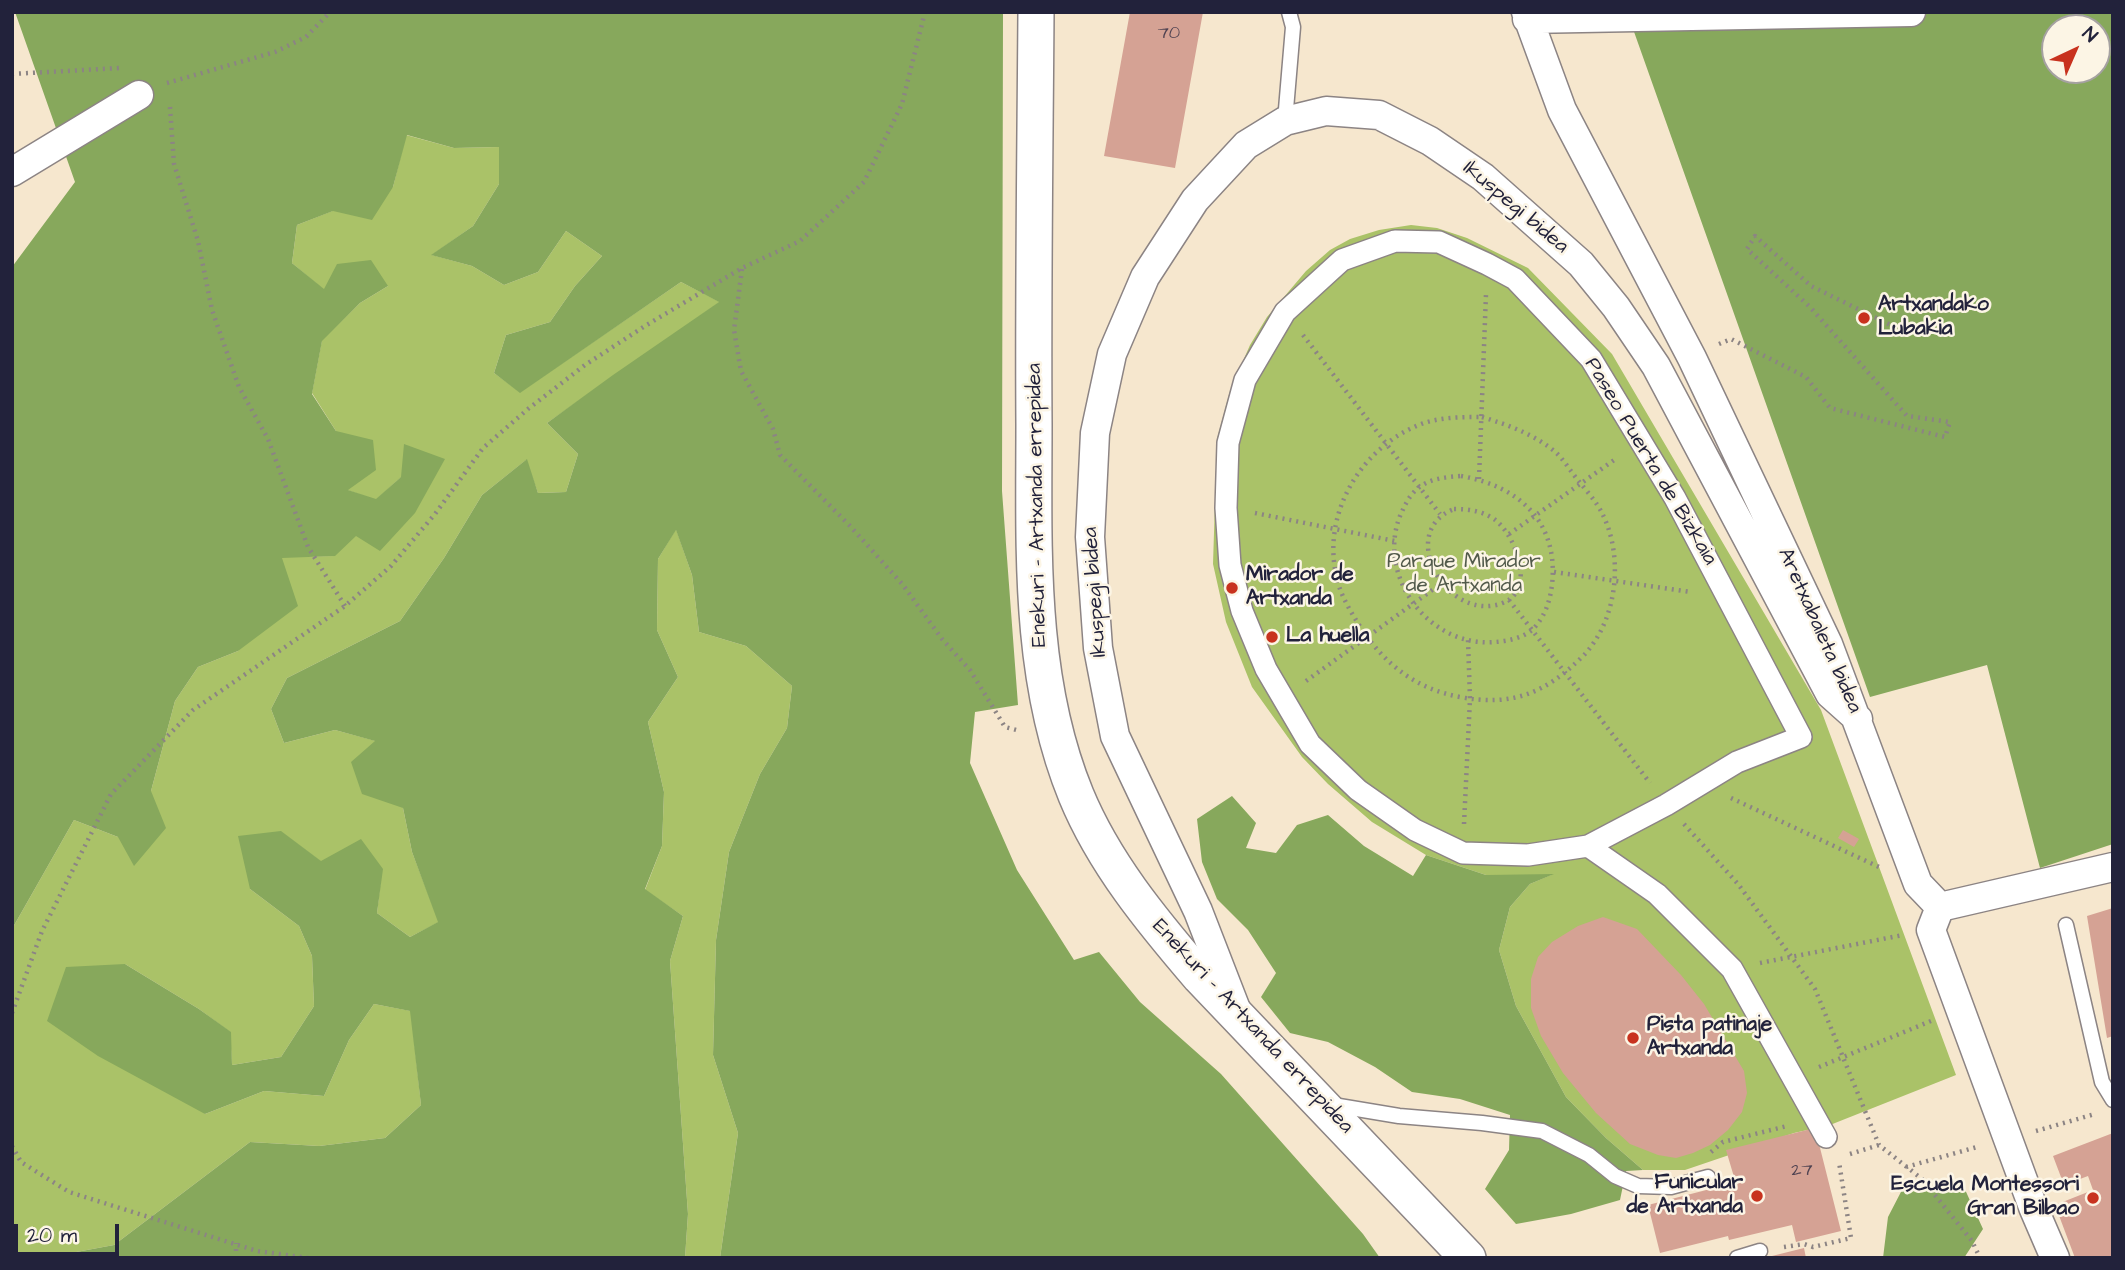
<!DOCTYPE html>
<html>
<head>
<meta charset="utf-8">
<style>
  body { margin:0 }
  #map { position:relative; width:2125px; height:1270px; overflow:hidden; background:#f6e7ce; font-family:"Architects Daughter",sans-serif }
  canvas { display:block }
  .frame { position:absolute; inset:0; border:14px solid #22223b; pointer-events:none }
  .north { position:absolute; left:2041px; top:14px; width:70px; height:70px; box-sizing:border-box; background:#fcf5e5; border:2px solid #a5a1a1; border-radius:50%; rotate:44deg; font-size:19px; font-weight:700; line-height:28px; text-align:center; color:#22223b }
  .north::after { content:''; display:block; margin:auto; width:24px; height:32px; background:#c8321e; clip-path:polygon(50% 0,100% 100%,50% 72%,0 100%) }
  .scale { position:absolute; left:14px; top:1224px; width:105px; height:32px; box-sizing:border-box; border:4px solid #22223b; border-top:0; padding-left:9px; font-size:21px; line-height:24px; white-space:nowrap; color:#22223b; -webkit-text-stroke:5px #fcf5e5; paint-order:stroke }
</style>
</head>
<body>
<div id="map">
<canvas width="2125" height="1270"></canvas>
<div class="frame"></div>
<div class="north">N</div>
<div class="scale">20 m</div>
</div>
<script>
const context = document.querySelector('canvas').getContext('2d');
context.lineJoin = 'round';
function fill(path, color) { context.fillStyle = color; context.fill(path, 'evenodd'); }
function strokePath(path, color, width, dash) { context.strokeStyle = color; context.lineWidth = width; context.lineCap = dash ? 'butt' : 'round'; context.setLineDash(dash || []); context.stroke(path); }
function write(font, color, halo, rows, align = 'center') {
  context.font = font + ' "Architects Daughter",sans-serif'; context.lineWidth = 5; context.setLineDash([]); context.textBaseline = 'middle'; context.strokeStyle = halo; context.fillStyle = color; for (const [text, x, y, turn = 0] of rows) {
    context.save(); context.translate(x, y); context.rotate((+turn || 0) * Math.PI / 180); context.textAlign = isNaN(turn) ? turn : align; if (halo) context.strokeText(text, 0, 0); context.fillText(text, 0, 0); context.restore();
  }
}
fill(new Path2D(`
  M406,135l48,13 45,-1v37l-26,42 -41,29 40,11 32,19 34,-13 28,-41 36,25 -27,30 -25,36 -44,13 -12,38 26,19 161,-110 39,20 -173,121 31,31 -12,38 -28,1 -12,-33 -44,35 -38,63 -44,63 -113,57 -16,31 13,34 51,-13 41,11 27,67 9,44 27,70 -29,15 -33,-24 5,-44 -62,-8 -39,-29 -31,57 49,37 13,30 2,50 -33,51 -49,8 -2,-33 -31,-23 -74,-45 80,150 59,-23 60,5 25,-56 25,-36 37,7 10,94 -36,33 -66,8 -69,-4 -136,103 -70,13h-32v-329l62,-109 44,17 33,-46 24,-90 23,-34 40,-16 44,-94 52,-1 67,-79 -25,23 -29,-10 -11,-59 -24,-38 10,-53 38,-37 28,-17 -64,4 -32,-27 5,-38 96,-38z
  M1411,225l26,3 30,10 61,30 84,86 209,356 135,365 -126,50 -36,8 -109,37h-42l-37,-32 -40,-41 -50,-91 -17,-56 11,-43 20,-23 21,-9h-65l-60,-20 -54,-33 -44,-38 -26,-27 -50,-70 -26,-65 -13,-58 4,-125 13,-48 20,-46 17,-28 39,-46 24,-21 20,-11 29,-9z
  M676,529l16,46 7,57 47,14 46,40 -5,42 -27,46 -31,78 -13,88 -3,115 25,78 -18,125h-35l3,-44 -18,-253 13,-45 -38,-26 17,-44 2,-54 -16,-70 30,-45 -21,-47 1,-71z`), '#aac268');
fill(new Path2D(`
  M15,12h988l-1,479 16,214 -43,7 -5,51 47,107 57,90 25,-8 41,50 81,72 142,160 17,24h-660l18,-125 -25,-78 3,-115 13,-88 31,-78 27,-46 5,-42 -46,-40 -47,-14 -7,-57 -16,-45 -18,29 -1,71 21,47 -30,45 16,70 -2,54 -17,43 38,27 -13,45 18,253 -3,44h-641l70,-13 136,-103 69,4 66,-8 36,-33 -11,-94 -36,-7 -25,36 -25,56 -60,-5 -59,23 -107,-58 -51,-35 19,-54 59,-3 74,45 32,23 1,33 49,-8 33,-51 -2,-50 -13,-30 -49,-37 -12,-53 43,-5 40,30 40,-22 22,30 -6,44 33,24 28,-15 -26,-70 -9,-44 -41,-14 -11,-32 24,-21 -40,-11 -51,13 -13,-34 16,-31 113,-57 44,-63 38,-63 45,-36 11,34 28,-1 12,-38 -31,-31 66,-48 106,-73 -38,-20 -161,111 -26,-20 12,-38 44,-13 25,-36 27,-30 -36,-25 -28,41 -34,13 -32,-19 -41,-11 42,-29 26,-42v-37l-45,1 -47,-13 -14,52 -21,33 -39,-9 -36,14 -5,38 32,26 13,-25 34,-4 17,26 -28,17 -38,38 -10,53 24,37 37,9 3,30 -28,20 28,9 25,-22 3,-33 41,15 -30,54 -35,38 -24,-15 -21,20 -53,2 16,48 -60,45 -40,16 -23,34 -24,90 15,37 -32,38 -16,-29 -44,-17 -62,109v-662l63,-85z
  M1627,12h486v832l-73,24 -53,-203 -117,32zM2055,28h42v42h-42z
  M1232,796l24,27 -10,25 30,5 21,-28 31,-10 36,31 49,30 13,-21 60,20 68,-1 -24,10 -20,23 -11,43 17,56 50,91 40,41 37,32 -17,1 -6,29 -49,14 -55,10 -31,-35 24,-39 1,-35 -50,-16 -48,-7 -37,-25 -47,-25 -38,-9 -29,-36 15,-24 -28,-43 -31,-31 -15,-37 -5,-43z
  M1962,1183l21,46 -19,29h-81l5,-41 15,-29z`), '#87a85c');
fill(new Path2D(`
  M1130,12h73l-28,156 -71,-12z
  M1843,830l16,9 -5,8 -16,-9z
  M2113,908v128l-6,2 -20,-122z
  M1603,917l34,12 44,46 23,29 40,67 3,22 -5,19 -14,18 -18,15 -17,8 -17,5 -18,-3 -28,-11 -34,-31 -33,-40 -22,-37 -10,-28v-29l7,-22 14,-15 26,-16z
  M1815,1128l26,103 -45,11 -4,-17 -63,15 -1,-4 -68,17 -12,-48 70,-18 -1,-6 17,-4 -8,-27z
  M2113,1133v125h-38l-20,-53 38,-15 -5,-14 -24,9 -11,-29z
  M1804,1248l2,10h-38v-1z`), '#d5a294');
const service = new Path2D(`
  M1285,121l8,-94 -4,-15
  M2066,925l36,157 11,18
  M1333,1105l66,11 83,7 60,8 47,24 26,21 23,10 33,1 37,-10
  M1737,1258l23,-7`);
const pedestrian = new Path2D(`
  M1588,846l78,-41 71,-43 64,-25 -126,-239 -84,-139 -76,-80 -28,-15 -48,-22 -44,-1 -53,19 -57,52 -40,68 -17,63 -2,65 4,57 12,46 24,58 44,75 48,46 57,40 48,23 65,2 60,-9 69,48 75,75 94,168`);
const minor = new Path2D(`
  M1526,12l36,98 130,248 136,286 90,240 22,23
  M1527,19l384,-7
  M12,172l127,-77
  M1940,907l-9,23 102,277 22,51
  M1940,907l173,-40
  M1236,1009l-38,-98 -83,-175 -17,-88 -8,-111 5,-104 17,-79 33,-77 50,-77 51,-55 39,-24 41,-10 53,4 51,26 53,36 98,87 35,43 40,59 174,328 28,25`);
const tertiary = new Path2D(`
  M1036,12c-1,138 -3,275 -2,412 0,124 -6,254 42,371 28,68 76,126 124,182l268,281`);
strokePath(service, '#8c8484', 17);
strokePath(pedestrian, '#8c8484', 24);
strokePath(minor, '#8c8484', 31);
strokePath(tertiary, '#8c8484', 38);
strokePath(new Path2D(`
  M12,74l108,-6
  M167,83l108,-31 31,-15 24,-25
  M170,107l4,57 24,77 14,69 27,77 29,52 40,108 37,59
  M742,269l-8,61 7,41 32,58 7,26 71,72 52,58 39,54 28,31 35,57 15,4
  M1303,335l137,179
  M1719,344l12,-5 75,38 24,31 115,29 5,-15 -43,-6 -97,-109 -63,-58 8,-13 56,50 96,47
  M1482,417c26,8 49,16 71,33 9,7 16,19 24,29 8,10 19,22 25,34 22,43 16,107 -19,143 -37,37 -71,51 -123,41 -43,-8 -73,-31 -97,-66 -13,-20 -25,-39 -28,-62 -10,-59 26,-118 79,-142 21,-10 45,-10 68,-10z
  M1461,476c58,10 98,46 91,109 -2,16 -7,31 -18,43 -10,10 -26,13 -39,14 -65,6 -119,-65 -95,-126 5,-11 10,-23 21,-30 12,-8 26,-9 40,-10z
  M1479,479l7,-185
  M1454,509c15,0 28,2 40,10 21,15 42,69 11,83 -56,25 -111,-70 -51,-93z
  M1255,513l140,28
  M1509,534l108,-76
  M1554,572l137,20
  M1509,600l141,183
  M1306,681l136,-98
  M1731,798l148,69
  M1464,824l6,-125 -2,-59
  M1684,824l54,60 77,105 64,156 43,34 50,62 8,17
  M1760,963l143,-28
  M12,1013l30,-82 69,-137 82,-84 152,-104 46,-40 44,-52 48,-66 45,-39 57,-44 60,-39 97,-58 58,-27 64,-59 38,-78 23,-92
  M1819,1067l112,-46
  M2036,1131l59,-17
  M12,1146l9,16 48,30 188,59 51,7
  M1711,1152l12,-10 64,-16
  M1850,1154l29,-9
  M1906,1167l71,-20
  M1784,1247l20,-3 9,3 38,-9 -12,-76
  M236,1258v-15`), '#8c8484', 4.5, [2, 5]);
strokePath(service, '#fff', 14);
strokePath(pedestrian, '#fff', 21);
strokePath(minor, '#fff', 28);
strokePath(tertiary, '#fff', 35);
for (const [x, y, r, color] of [
  [1864,318,7,"#c8321e"],
  [1232,588,7,"#c8321e"],
  [1272,637,7,"#c8321e"],
  [1633,1038,7,"#c8321e"],
  [1757,1196,7,"#c8321e"],
  [2093,1198,7,"#c8321e"]
]) { const dot = new Path2D(); dot.arc(x, y, r, 0, 2 * Math.PI); context.fillStyle = color; context.fill(dot); strokePath(dot, '#fcf5e5', 2.5); }
write('18px', '#4f4251', null, [
  ["70",1169,34],
  ["27",1802,1171]
]);
write('21px', '#22223b', '#fcf5e5', [
  ["Ikuspegi bidea",1515,208,40],
  ["Paseo Puerta de Bizkaia",1650,462,59],
  ["Enekuri - Artxanda errepidea",1038,505,-91],
  ["Ikuspegi bidea",1096,592,-94],
  ["Aretxabaleta bidea",1819,631,66],
  ["Enekuri - Artxanda errepidea",1252,1027,47]
]);
write('bold 21px', '#22223b', '#fcf5e5', [
  ["Artxandako",1878,306],
  ["Lubakia",1878,330],
  ["Mirador de",1246,576],
  ["Artxanda",1246,600],
  ["La huella",1286,637],
  ["Pista patinaje",1647,1026],
  ["Artxanda",1647,1050],
  ["Funicular",1743,1184,"right"],
  ["de Artxanda",1743,1208,"right"],
  ["Escuela Montessori",2079,1186,"right"],
  ["Gran Bilbao",2079,1210,"right"]
], 'left');
write('21px', '#525a4b', '#fcf5e5', [
  ["Parque Mirador",1464,563],
  ["de Artxanda",1464,587]
]);
</script>
</body>
</html>
